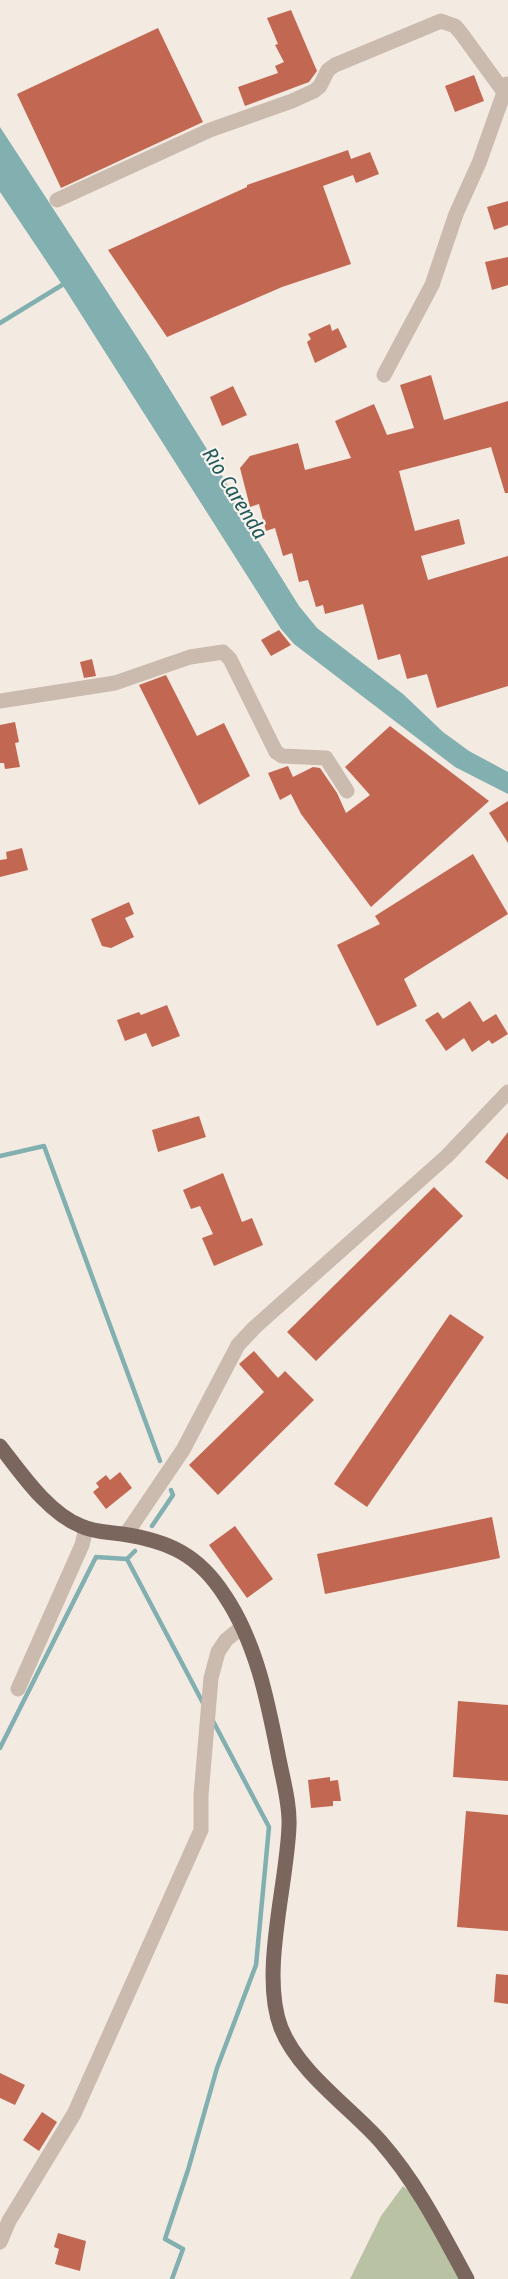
<!DOCTYPE html>
<html>
<head>
<meta charset="utf-8">
<style>
  body { margin:0 }
  canvas { display:block; background:#f3eae2 }
</style>
</head>
<body>
<canvas width="508" height="2279"></canvas>
<script>
const context = document.querySelector('canvas').getContext('2d');
context.lineJoin = 'round';
function fill(path, color) { context.fillStyle = color; context.fill(path, 'evenodd'); }
function strokePath(path, color, width, dash) { context.strokeStyle = color; context.lineWidth = width; context.lineCap = dash ? 'butt' : 'round'; context.setLineDash(dash || []); context.stroke(path); }
function write(font, color, halo, rows, align = 'center') {
  context.font = font + ' "Fira Sans Condensed",sans-serif'; context.lineWidth = 4.5; context.setLineDash([]); context.textBaseline = 'middle'; context.strokeStyle = halo; context.fillStyle = color; for (const [text, x, y, turn = 0] of rows) {
    context.save(); context.translate(x, y); context.rotate((+turn || 0) * Math.PI / 180); context.textAlign = isNaN(turn) ? turn : align; if (halo) context.strokeText(text, 0, 0); context.fillText(text, 0, 0); context.restore();
  }
}
fill(new Path2D(`
  M403,2186l9,7 48,86h-110l31,-63z`), '#b9c2a2');
fill(new Path2D(`
  M0,127l149,229 64,103 43,78 43,69 18,22 86,66 40,38 26,19 39,21v22l-53,-27 -161,-123 -13,-15 -216,-340 -65,-97z`), '#82afaf');
strokePath(new Path2D(`
  M0,323l67,-41
  M0,1156l44,-10 116,315
  M152,1526l21,-31 -2,-5
  M127,1559l76,144
  M127,1559l8,-8
  M0,1748l96,-191 31,2
  M172,2279l11,-30 -18,-10 23,-69 29,-102 39,-103 13,-138 -56,-106`), '#82afaf', 4.5);
fill(new Path2D(`
  M291,10l26,61 -8,11 -64,24 -7,-19 40,-14 -3,-7 9,-4 -9,-17 3,-1 -11,-26z
  M158,28l45,94 -142,66 -44,-94z
  M474,75l10,26 -29,11 -10,-26z
  M348,150l3,9 19,-7 9,22 -23,9 -3,-8 -30,11 28,78 -69,23 -115,50 -59,-87 139,-63v-2z
  M508,201v24l-14,5 -7,-23z
  M508,257v28l-16,5 -7,-28z
  M330,324l2,7 6,-3 9,19 -32,16 -8,-21 4,-3 -3,-5z
  M431,375l13,45 64,-19v92h-3l-14,-46 -92,24 16,60 44,-12 6,25 -44,12 7,24 80,-24v130l-71,22 -10,-34 -20,5 -7,-25 -22,6 -15,-56 -38,10 -2,-9 -7,2 -8,-27 -9,2 -7,-29 -9,3 -8,-28 -9,3 -7,-27 -9,3 -10,-39 10,-12 48,-13 7,27 46,-12 -16,-37 39,-17 13,31 27,-7 -14,-43z
  M233,386l14,29 -25,11 -12,-29z
  M279,630l12,15 -20,11 -10,-16z
  M92,659l4,17 -12,2 -4,-16z
  M166,675l31,61 27,-13 26,53 -51,29 -60,-120z
  M15,722l4,20 -4,1 5,24 -15,2 -1,-6h-4v-38z
  M390,726l99,75 -118,106 -70,-93 -10,-20 -11,6 -12,-27 20,-7 5,11 20,-10 7,1 17,25 9,20 24,-18 -25,-28z
  M508,801v42l-19,-30z
  M22,848l6,22 -28,7v-17l7,-1 -1,-7z
  M473,854l35,60 -104,65 13,27 -40,20 -40,-81 43,-21 -5,-8z
  M129,902l5,12 -9,4 9,19 -23,11 -9,-2 -11,-27z
  M470,1001l13,21 13,-8 12,20 -16,10 -3,-4 -17,12 -8,-14 -18,13 -21,-31 13,-8 5,7z
  M167,1005l13,31 -28,11 -6,-14 -21,8 -8,-21 22,-8 2,3z
  M199,1116l7,21 -48,15 -6,-22z
  M508,1132v48l-23,-18z
  M223,1173l19,49 10,-4 11,27 -49,21 -12,-28 11,-4 -13,-28 -9,3 -8,-19z
  M434,1187l29,29 -147,145 -29,-29z
  M450,1314l34,23 -117,170 -33,-23z
  M254,1351l24,27 7,-7 29,29 -96,95 -29,-30 75,-73 -25,-28z
  M120,1472l12,16 -26,21 -13,-17 6,-5 -3,-4 10,-8 4,5z
  M492,1517l8,41 -175,36 -8,-40z
  M235,1526l38,53 -26,19 -38,-53z
  M458,1701l50,4v76l-55,-4z
  M330,1777v4l8,-1 3,21h-8v5l-22,2 -3,-28z
  M466,1811l42,4v116l-51,-4z
  M496,1974l12,1v29l-14,-2z
  M0,2073l25,12 -10,20 -15,-7z
  M42,2112l15,10 -18,29 -16,-11z
  M58,2233l28,8 -6,30 -25,-7 4,-15 -5,-2z`), '#c26751');
strokePath(new Path2D(`
  M57,200l153,-70 82,-29 22,-10 6,-5 8,-16 7,-5 106,-44 14,5 6,7 43,59
  M384,375l48,-90 24,-71 23,-51 28,-79
  M0,701l115,-18 75,-26 33,-5 7,7 46,93 6,4 44,2 21,33
  M126,1534l57,-84 55,-105 17,-18 192,-171 61,-64
  M18,1689l64,-144 4,-17
  M0,2242l9,-21 65,-107 127,-284v-35l10,-117 7,-26 8,-12 16,-13`), '#cbbaae', 15);
strokePath(new Path2D(`
  M0,1446c21,27 48,67 81,80 12,6 27,6 41,8 47,7 77,21 103,62 32,48 43,107 54,163 4,21 11,45 10,67 -2,59 -29,148 -8,202 18,45 69,79 100,114 36,41 60,89 86,137`), '#7b665e', 15);
write('italic 21px', '#225a5b', '#faf4ef', [
  ["Rio Carenda",234,494,58]
]);
</script>
</body>
</html>
